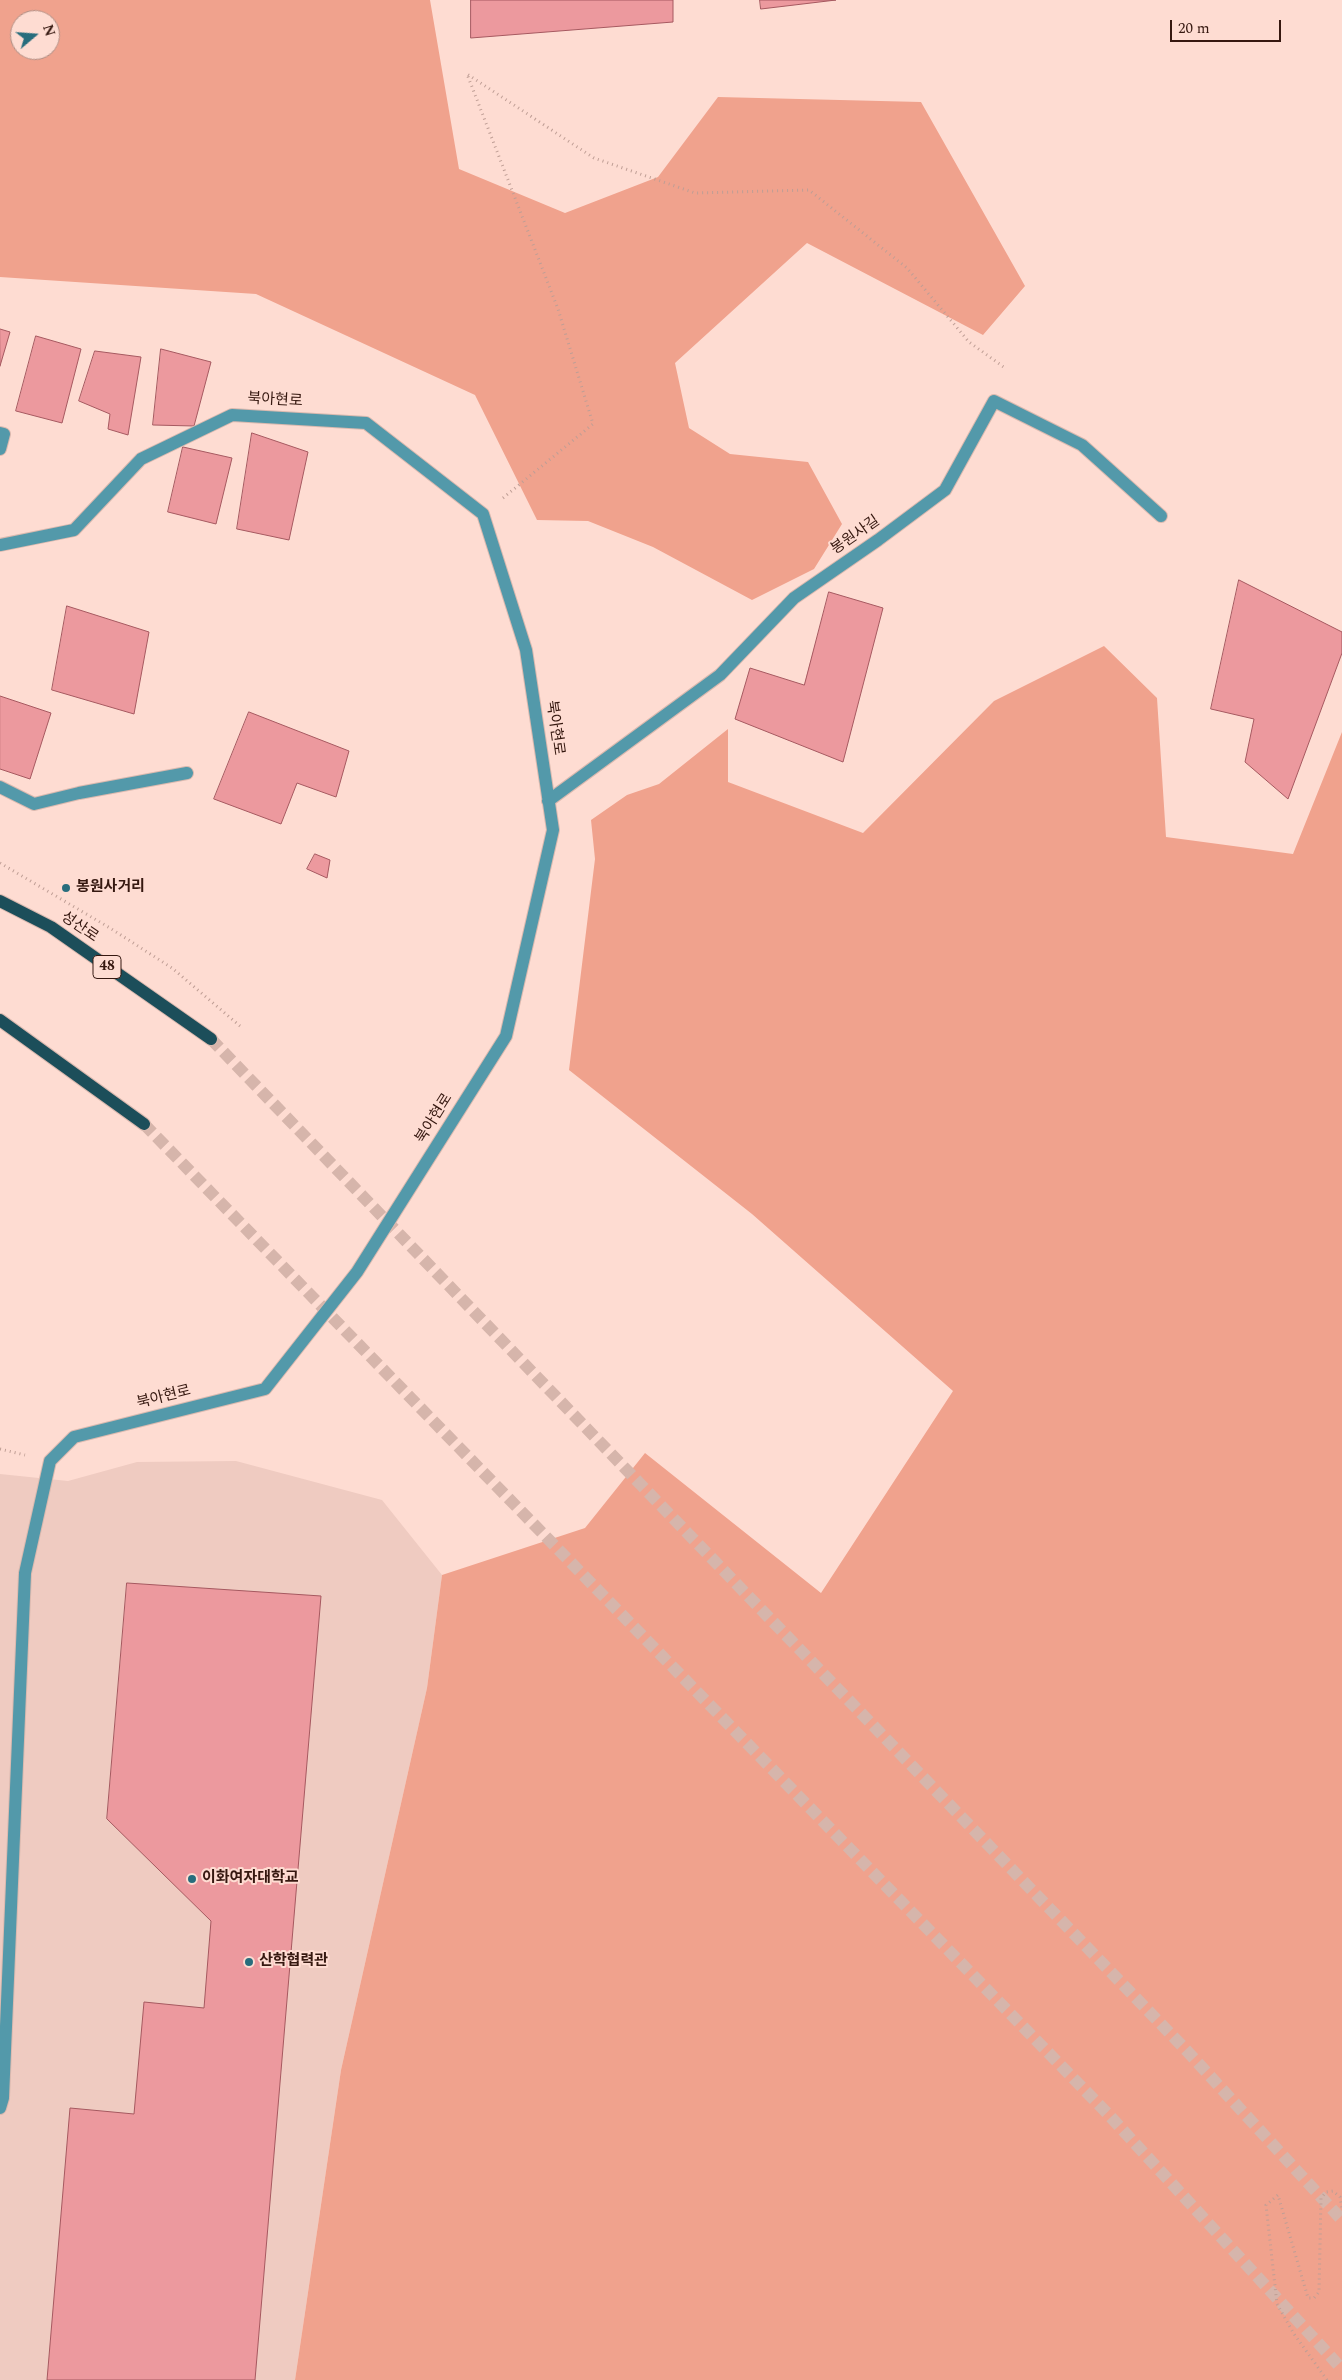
<!DOCTYPE html>
<html>
<head>
<meta charset="utf-8">
<style>
  body { margin:0 }
  #map { position:relative; width:1342px; height:2380px; overflow:hidden; background:#fedcd2; font-family:Spectral,serif }
  canvas { display:block }
  .north { position:absolute; left:10px; top:10px; width:50px; height:50px; box-sizing:border-box; background:#fedcd2; border:1px solid #ae8e84; border-radius:50%; rotate:72deg; font-size:14px; font-weight:700; line-height:20px; text-align:center; color:#361810 }
  .north::after { content:''; display:block; margin:auto; width:18px; height:22px; background:#286d7d; clip-path:polygon(50% 0,100% 100%,50% 72%,0 100%) }
  .scale { position:absolute; left:1170px; top:20px; width:111px; height:22px; box-sizing:border-box; border:2px solid #361810; border-top:0; padding-left:6px; font-size:15px; line-height:18px; white-space:nowrap; color:#361810; -webkit-text-stroke:4px #fedcd2; paint-order:stroke }
</style>
</head>
<body>
<div id="map">
<canvas width="1342" height="2380"></canvas>
<div class="north">N</div>
<div class="scale">20 m</div>
</div>
<script>
const context = document.querySelector('canvas').getContext('2d');
context.lineJoin = 'round';
function fill(path, color) { context.fillStyle = color; context.fill(path, 'evenodd'); }
function strokePath(path, color, width, dash) { context.strokeStyle = color; context.lineWidth = width; context.lineCap = dash ? 'butt' : 'round'; context.setLineDash(dash || []); context.stroke(path); }
function write(font, color, halo, rows, align = 'center') {
  context.font = font + ' Spectral,"Noto Sans KR",serif'; context.lineWidth = 4; context.setLineDash([]); context.textBaseline = 'middle'; context.strokeStyle = halo; context.fillStyle = color; for (const [text, x, y, turn = 0] of rows) {
    context.save(); context.translate(x, y); context.rotate((+turn || 0) * Math.PI / 180); context.textAlign = isNaN(turn) ? turn : align; if (halo) context.strokeText(text, 0, 0); context.fillText(text, 0, 0); context.restore();
  }
}
fill(new Path2D(`
  M236,1461l146,39 60,75 -15,113 -86,382 -46,310h-295v-906l68,7 69,-19z`), '#efcbc1');
fill(new Path2D(`
  M0,0h430l29,169 106,44 93,-36 60,-80 203,5 104,184 -42,49 -176,-92 -132,120 14,65 41,26 78,8 34,62 -28,45 -62,31 -99,-53 -65,-26 -51,-1 -62,-125 -219,-101 -256,-17zM20,20h30v30h-30z
  M1104,646l53,52 9,139 127,17 49,-122v1648h-1047l46,-310 86,-382 15,-113 143,-47 60,-75 176,140 132,-202 -201,-177 -183,-144 26,-211 -4,-39 36,-25 32,-11 69,-55v53l135,51 131,-132z`), '#f0a28d');
const building = new Path2D(`
  M471,0h202v22l-202,16z
  M760,0h76l-75,9z
  M0,329l10,3 -10,34z
  M36,336l45,13 -19,74 -46,-12z
  M161,349l50,13 -17,64 -41,-1z
  M95,351l46,6 -13,78 -20,-6 2,-15 -31,-13z
  M252,433l56,19 -19,88 -52,-11z
  M183,447l49,11 -16,66 -48,-12z
  M1239,580l103,52v21l-54,146 -43,-37 9,-43 -43,-10z
  M829,592l54,16 -40,154 -108,-43 15,-51 54,17z
  M67,606l82,26 -15,82 -82,-24z
  M0,696l51,17 -21,66 -30,-10z
  M249,712l100,39 -13,46 -39,-14 -16,41 -67,-25z
  M315,854l15,6 -3,18 -20,-9z
  M127,1583l194,13 -66,784h-208l23,-272 64,6 10,-112 60,6 7,-87 -104,-102z`);
fill(building, '#ec999e');
strokePath(building, '#a65960', 1);
strokePath(new Path2D(`
  M211,1039l976,1012 155,169
  M144,1124l964,990 234,255`), '#d6b5ab', 12, [12, 6]);
const service = new Path2D(`
  M0,433l4,1 -4,15
  M0,787l34,17 45,-11 108,-20`);
const minor = new Path2D(`
  M0,545l74,-15 67,-71 91,-44 134,8 117,91 43,136 27,180 -47,206 -149,236 -92,117 -191,48 -24,24 -25,112 -22,525 -3,10
  M548,801l172,-126 74,-77 84,-58 67,-50 49,-89 88,44 79,71`);
const primary = new Path2D(`
  M0,901l51,26 160,112
  M0,1020l144,104`);
strokePath(service, '#dab9af', 14);
strokePath(minor, '#dab9af', 14);
strokePath(primary, '#dab9af', 14);
strokePath(new Path2D(`
  M503,498l90,-74 -35,-115 -91,-235 127,84 101,35 114,-3 98,78 62,74 36,26
  M0,863l110,65 62,40 68,58
  M0,1449l25,6
  M1327,2380l-33,-46 -17,-30 -11,-99 12,-10 30,103h6l5,-6 2,-94 5,-6 7,-1 7,6 2,12`), '#bf9e95', 3, [1, 4]);
strokePath(service, '#5399aa', 12);
strokePath(minor, '#5399aa', 12);
strokePath(primary, '#1c4e5a', 12);
for (const [x, y, r, color] of [
  [66,888,5,"#286d7d"],
  [192,1879,5,"#286d7d"],
  [249,1962,5,"#286d7d"]
]) { const dot = new Path2D(); dot.arc(x, y, r, 0, 2 * Math.PI); context.fillStyle = color; context.fill(dot); strokePath(dot, '#fedcd2', 2); }
for (const [x, y, w] of [
  [107,967,28]
]) { const box = new Path2D(); box.roundRect(x - w / 2, y - 11.5, w, 23, 4); context.fillStyle = '#fedcd2'; context.fill(box); strokePath(box, '#361810', 1); }
write('bold 14px', '#361810', null, [
  ["48",107,967]
]);
write('15px', '#361810', '#fedcd2', [
  ["북아현로",275,401,3],
  ["봉원사길",856,536,-35],
  ["북아현로",554,728,82],
  ["성산로",79,928,34],
  ["북아현로",435,1119,-58],
  ["북아현로",164,1398,-14]
]);
write('bold 15px', '#361810', '#fedcd2', [
  ["봉원사거리",76,888],
  ["이화여자대학교",202,1879],
  ["산학협력관",259,1962]
], 'left');
</script>
</body>
</html>
